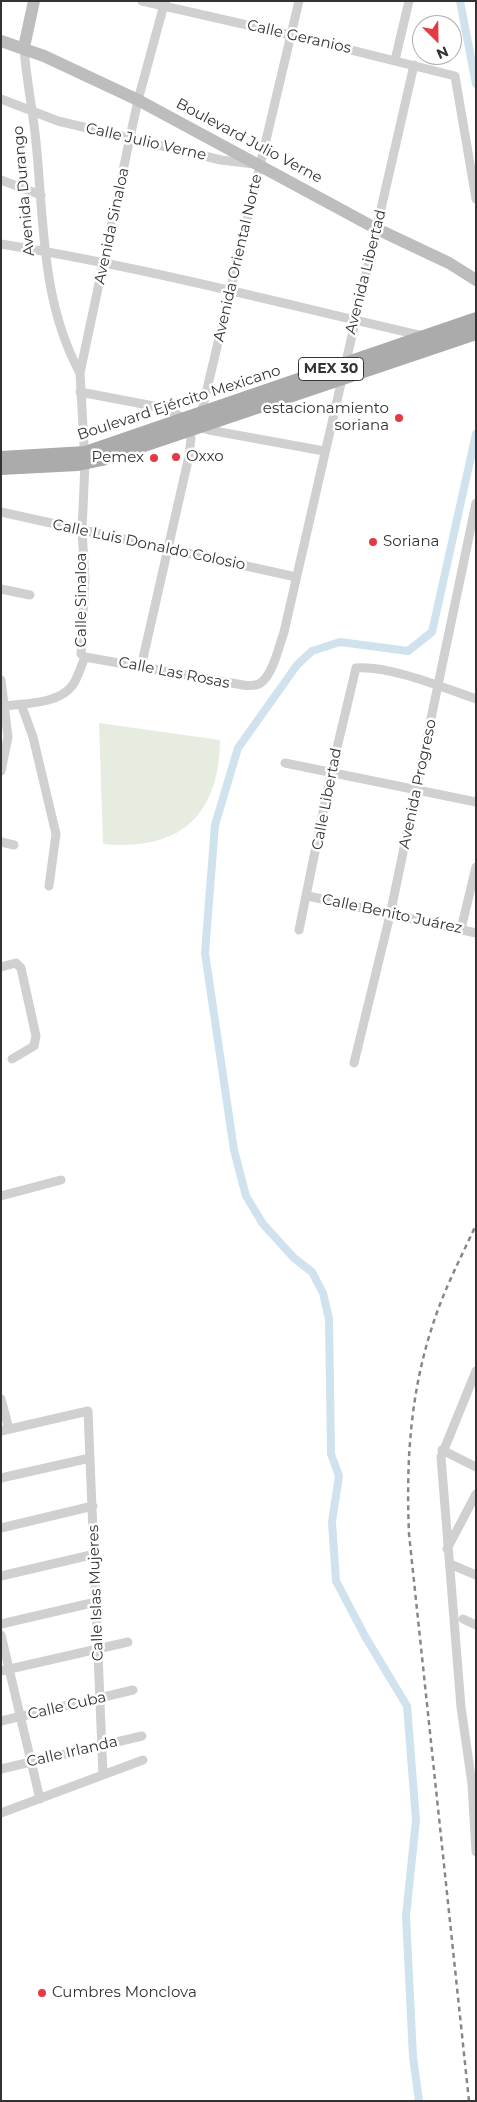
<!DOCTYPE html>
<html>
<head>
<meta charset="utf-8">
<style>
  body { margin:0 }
  #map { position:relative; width:477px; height:2102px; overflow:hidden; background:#fff; font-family:Montserrat,sans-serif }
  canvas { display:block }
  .frame { position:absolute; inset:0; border:2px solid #333; pointer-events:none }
  .north { position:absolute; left:412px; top:15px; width:50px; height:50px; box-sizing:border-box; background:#fff; border:1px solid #adadad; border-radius:50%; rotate:157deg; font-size:14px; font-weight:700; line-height:20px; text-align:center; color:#333 }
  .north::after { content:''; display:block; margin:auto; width:18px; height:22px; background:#e63946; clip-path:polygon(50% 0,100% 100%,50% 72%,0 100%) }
</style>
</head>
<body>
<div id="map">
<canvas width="477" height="2102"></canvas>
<div class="frame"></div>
<div class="north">N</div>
</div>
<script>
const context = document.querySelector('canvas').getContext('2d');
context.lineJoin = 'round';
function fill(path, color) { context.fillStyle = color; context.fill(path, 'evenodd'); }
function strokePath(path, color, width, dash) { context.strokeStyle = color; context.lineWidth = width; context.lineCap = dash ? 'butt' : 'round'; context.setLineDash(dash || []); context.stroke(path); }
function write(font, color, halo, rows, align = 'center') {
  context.font = font + ' Montserrat,sans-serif'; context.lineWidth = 5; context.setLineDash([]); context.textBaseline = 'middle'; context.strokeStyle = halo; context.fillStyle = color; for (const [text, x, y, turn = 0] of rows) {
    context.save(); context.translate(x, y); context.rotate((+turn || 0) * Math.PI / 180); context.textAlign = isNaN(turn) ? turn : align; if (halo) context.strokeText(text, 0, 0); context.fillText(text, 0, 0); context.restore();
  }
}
fill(new Path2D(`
  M99,723l121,17c-1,76 -40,111 -117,104z`), '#e6ecdf');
strokePath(new Path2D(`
  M460,1l16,83
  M419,2101l-6,-44 -7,-141 10,-96 -9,-114 -41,-68 -30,-57 -4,-59 7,-46 -8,-22 -2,-135 -6,-26 -11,-21 -18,-14 -31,-34 -17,-28 -12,-46 -29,-197 10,-128 23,-77 59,-83 15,-14 28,-9 68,9 24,-19 44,-198`), '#cfe2ee', 8);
strokePath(new Path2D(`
  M142,1l149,34 164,41 21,123
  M299,1l-101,426 11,3 115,21
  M24,47c2,32 9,63 12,95 8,78 5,160 44,231
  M395,60l14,-59
  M1,99l57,22 163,39 33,4
  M1,180l40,15
  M1,244c142,23 283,60 423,92
  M80,392l84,16 22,11 5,19 -2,18 -48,211
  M1,512l295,65
  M1,589l29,6
  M85,657l158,28c6,1 15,1 20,-4 11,-11 16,-35 21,-49l130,-567
  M85,657l-4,-3 4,-76 -3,-47 3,-68 -5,-90 58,-273 27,-99
  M1,680l7,57 -7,34
  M21,704l12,33 23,97 -7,52
  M5,706c21,-3 53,-2 67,-20 6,-8 9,-20 13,-29
  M285,763l191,39
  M1,842l13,3
  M308,896l168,37
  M461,929l15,-62
  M299,930l32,-157 25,-105c33,-3 88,20 120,31
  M1,967l15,-4 5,5 15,68 -2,10 -22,13
  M354,1063l36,-148 86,-412
  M1,1196l60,-16
  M476,1371l-35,86 20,250 11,77 4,68
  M1,1399l8,30
  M1,1431l87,-20 15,364
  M442,1450l34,17
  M1,1478l89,-20
  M1,1528l92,-22
  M447,1549l29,-55
  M450,1564l26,11
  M1,1576l94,-22
  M463,1619l13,6
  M1,1624l95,-22
  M1,1635l39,164
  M1,1671l127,-29
  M1,1721l132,-31
  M1,1769l141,-33
  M1,1813l142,-53`), '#d0d0d0', 9);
strokePath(new Path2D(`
  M1,41l43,15 94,44 239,129 72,34 27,17
  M24,47l10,-46`), '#bdbdbd', 12);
strokePath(new Path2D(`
  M1,458l84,-5 391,-134
  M1,468l77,-4 24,-5 374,-126`), '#ababab', 14);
strokePath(new Path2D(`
  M469,2101l-60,-567c-3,-71 1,-139 23,-207 11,-35 28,-68 44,-102`), '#888', 2.5, [5, 4]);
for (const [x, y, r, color] of [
  [399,418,5,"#e63946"],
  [176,457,5,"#e63946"],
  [154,458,5,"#e63946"],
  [373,542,5,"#e63946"],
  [42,1993,5,"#e63946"]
]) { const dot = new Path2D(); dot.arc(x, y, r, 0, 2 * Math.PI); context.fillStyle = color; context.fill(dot); strokePath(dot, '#fff', 2); }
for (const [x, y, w] of [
  [331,369,65]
]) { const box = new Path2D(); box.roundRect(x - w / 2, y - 11.5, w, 23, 4); context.fillStyle = '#fff'; context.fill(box); strokePath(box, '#333', 1); }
write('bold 14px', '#333', null, [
  ["MEX 30",331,369]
]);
write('15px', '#333', '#fff', [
  ["Calle Geranios",299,37,13],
  ["Boulevard Julio Verne",249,141,28],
  ["Calle Julio Verne",146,142,13],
  ["Avenida Durango",24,191,-95],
  ["Avenida Sinaloa",112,226,-78],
  ["Avenida Oriental Norte",238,258,-77],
  ["Avenida Libertad",366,272,-76],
  ["Boulevard Ejército Mexicano",179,403,-18],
  ["Calle Luis Donaldo Colosio",149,545,12],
  ["Calle Sinaloa",82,600,-90],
  ["Calle Las Rosas",174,673,11],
  ["Avenida Progreso",418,784,-78],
  ["Calle Libertad",327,799,-79],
  ["Calle Benito Juárez",392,914,12],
  ["Calle Islas Mujeres",96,1593,-92],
  ["Calle Cuba",67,1706,-13],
  ["Calle Irlanda",72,1752,-13]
]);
write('15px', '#333', '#fff', [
  ["estacionamiento",389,409,"right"],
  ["soriana",389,426,"right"],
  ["Oxxo",186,457],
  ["Pemex",144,458,"right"],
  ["Soriana",383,542],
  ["Cumbres Monclova",52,1993]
], 'left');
</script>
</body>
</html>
